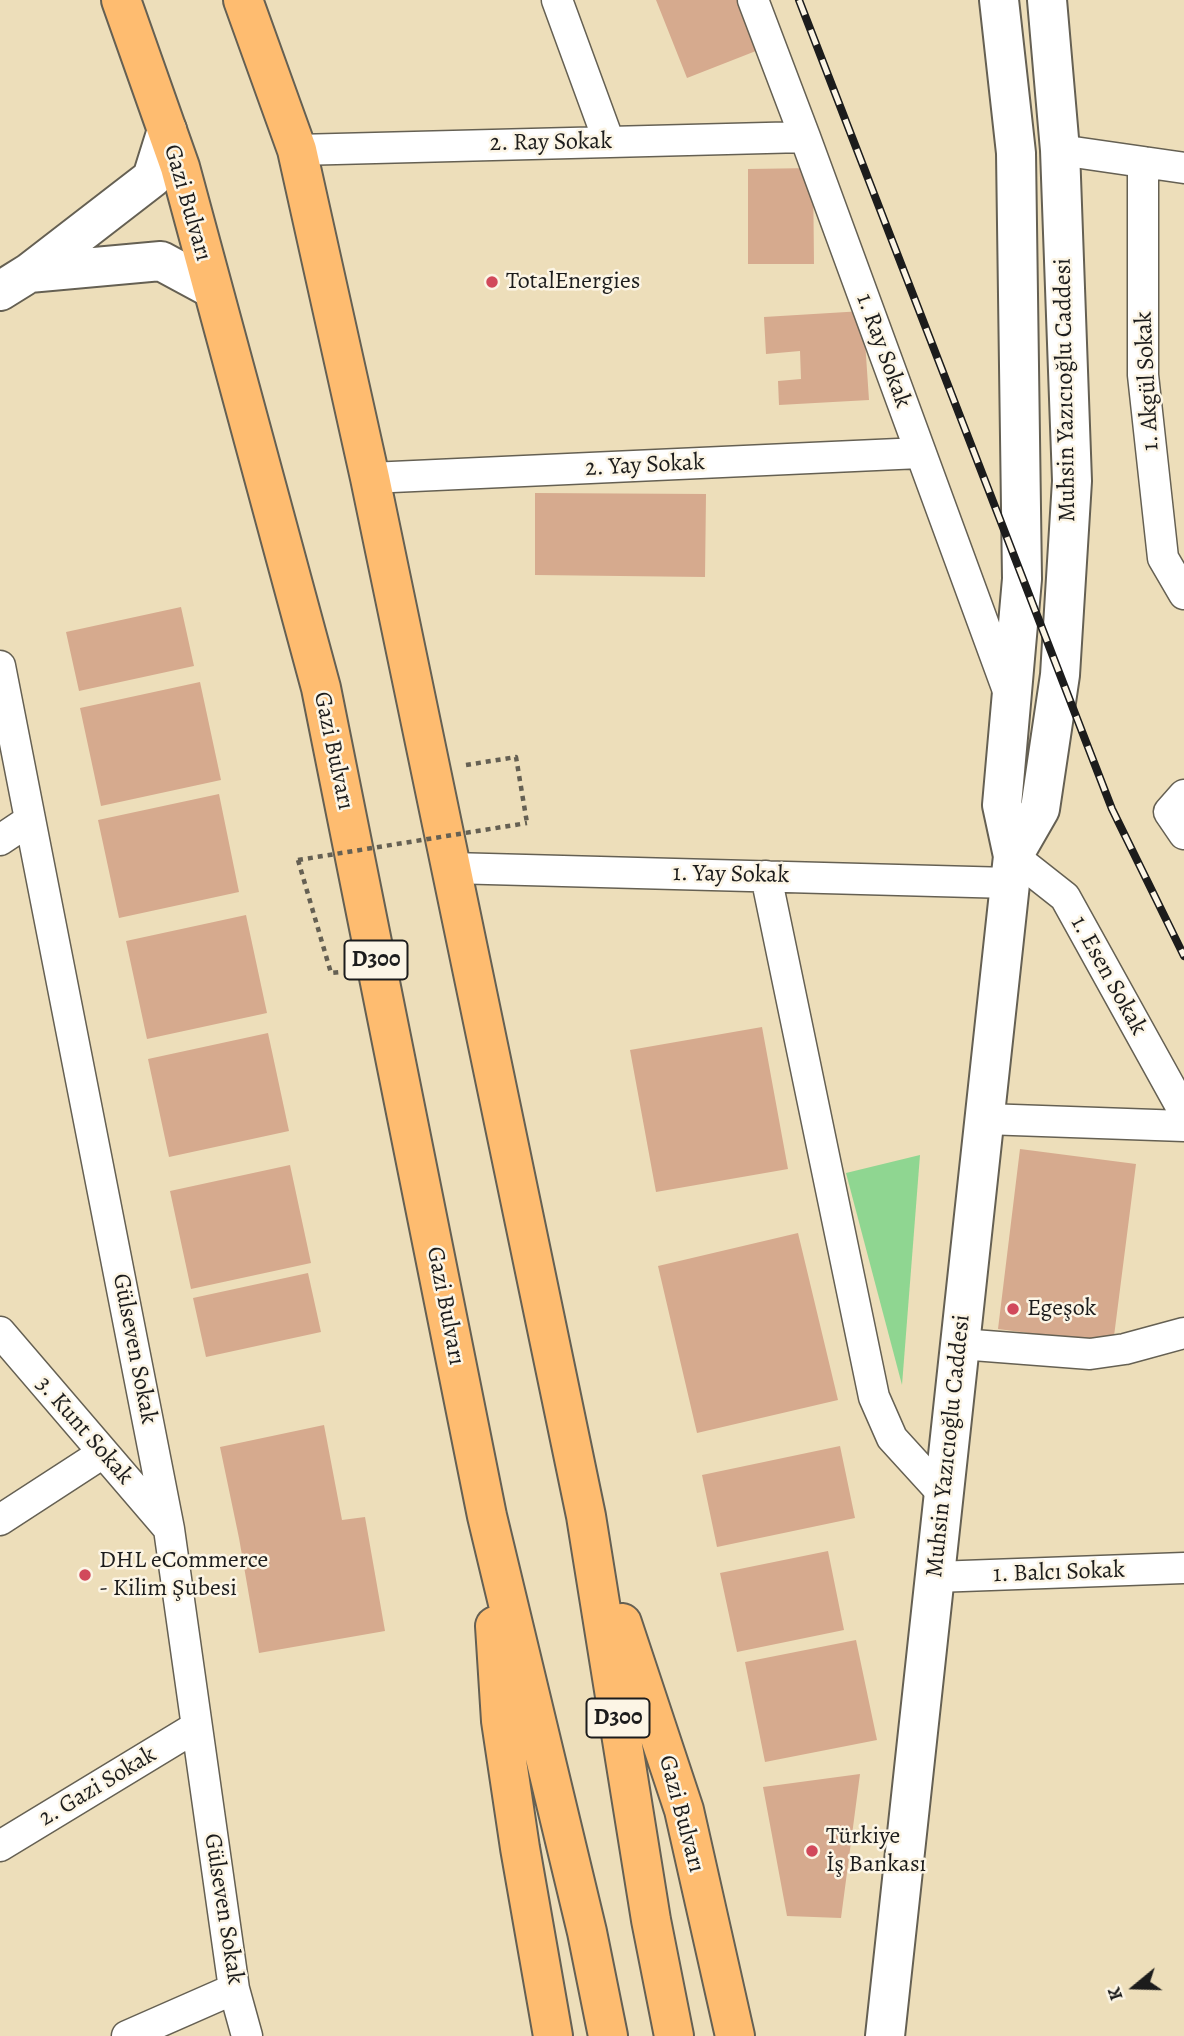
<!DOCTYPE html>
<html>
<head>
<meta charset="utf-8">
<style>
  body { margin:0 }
  #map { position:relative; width:1184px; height:2036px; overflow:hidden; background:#eddeba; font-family:Alegreya,serif }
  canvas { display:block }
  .north { position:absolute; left:1100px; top:1952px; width:70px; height:70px; -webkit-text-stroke:5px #fcf5e5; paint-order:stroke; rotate:251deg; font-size:19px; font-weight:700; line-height:28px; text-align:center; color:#1c1c1c }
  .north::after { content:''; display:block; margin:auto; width:24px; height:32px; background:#1c1c1c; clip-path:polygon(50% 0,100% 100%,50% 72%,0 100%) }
</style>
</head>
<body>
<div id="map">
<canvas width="1184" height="2036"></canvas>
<div class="north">K</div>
</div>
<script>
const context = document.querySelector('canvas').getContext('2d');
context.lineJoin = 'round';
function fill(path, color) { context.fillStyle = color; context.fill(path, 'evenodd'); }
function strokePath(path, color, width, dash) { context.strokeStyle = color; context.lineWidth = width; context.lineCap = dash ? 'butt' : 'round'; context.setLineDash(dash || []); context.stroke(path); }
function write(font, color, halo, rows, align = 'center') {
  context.font = font + ' Alegreya,serif'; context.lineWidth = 5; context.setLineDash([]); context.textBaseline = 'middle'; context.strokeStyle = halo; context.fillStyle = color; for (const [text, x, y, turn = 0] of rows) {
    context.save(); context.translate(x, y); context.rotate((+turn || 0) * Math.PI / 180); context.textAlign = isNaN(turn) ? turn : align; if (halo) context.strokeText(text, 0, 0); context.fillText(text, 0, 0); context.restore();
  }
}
fill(new Path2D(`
  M920,1155l-18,230 -56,-212z`), '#8fd691');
fill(new Path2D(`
  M656,0h86l19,49 -74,29z
  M813,168l1,96h-66v-95z
  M863,311l6,89 -90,5 -1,-24 23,-2 -1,-28 -34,3 -2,-37z
  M535,493l171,1 -1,83 -170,-2z
  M181,607l13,59 -115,25 -13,-59z
  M200,682l21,98 -120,26 -21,-98z
  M219,794l20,98 -120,26 -21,-98z
  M246,915l21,98 -120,26 -21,-98z
  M762,1027l26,142 -132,23 -26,-142z
  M268,1033l21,98 -120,26 -21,-98z
  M1020,1149l116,15 -23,180 -115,-15z
  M290,1165l21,98 -120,26 -21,-98z
  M798,1233l40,167 -141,33 -39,-167z
  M308,1273l13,59 -115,25 -13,-59z
  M324,1425l18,95 23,-3 20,114 -126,22 -20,-115 -19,-91z
  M840,1446l15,72 -138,29 -15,-72z
  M828,1551l16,79 -107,22 -17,-79z
  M856,1640l21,100 -112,22 -20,-100z
  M860,1774l-19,144 -54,-2 -24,-129z`), '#d6aa8e');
const minor = new Path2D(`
  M557,0l52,142
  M753,0l52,137 205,559
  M297,150l508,-13
  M1060,150l124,18
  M1143,162v213l20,183 21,36
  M370,478l550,-25
  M0,666l169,863 65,460 13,47
  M1184,795l-15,17 15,22
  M0,840l30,-20
  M1013,856l52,41 119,215
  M451,868l559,15
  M766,876l108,521 18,41 52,57
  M985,1119l199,7
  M0,1332l169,197
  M960,1344l130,10 35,-5 59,-16
  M0,1520l103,-67
  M935,1577l249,-9
  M0,1846l196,-119
  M127,2036l107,-47`);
const tertiary = new Path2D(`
  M29,273l132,-12 50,27
  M0,291l29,-18 123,-95 15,-48
  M1013,856l27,-47 20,-134 12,-194 -12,-331 -13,-150
  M885,2036l128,-1180 -11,-51 20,-226 -6,-426 -17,-153`);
const trunk = new Path2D(`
  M121,0l59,167 141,521 166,828 100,416 21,104
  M243,0l54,150 73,328 216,1038 65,404 23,116
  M622,1623l62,187 51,226
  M495,1626l6,95 19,127 33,188`);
strokePath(minor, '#656053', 33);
strokePath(tertiary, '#656053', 42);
strokePath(trunk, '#656053', 42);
strokePath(new Path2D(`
  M466,765l50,-8 11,66
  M298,860l33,113 10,-1`), '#656053', 4.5, [5, 5]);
strokePath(minor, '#fff', 30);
strokePath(tertiary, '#fff', 38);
strokePath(trunk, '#febc70', 38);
const rail = new Path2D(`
  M799,0l313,809 72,147`);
strokePath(rail, '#1c1c1c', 8);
strokePath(rail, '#fcf5e5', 5, [16]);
strokePath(new Path2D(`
  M298,860l229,-37`), '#656053', 4.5, [5, 5]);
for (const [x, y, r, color] of [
  [492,282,7,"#d1495b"],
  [1013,1309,7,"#d1495b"],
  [85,1575,7,"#d1495b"],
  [812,1851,7,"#d1495b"]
]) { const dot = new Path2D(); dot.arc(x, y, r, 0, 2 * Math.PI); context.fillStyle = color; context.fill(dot); strokePath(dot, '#fcf5e5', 2.5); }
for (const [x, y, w] of [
  [376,960,63],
  [618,1718,63]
]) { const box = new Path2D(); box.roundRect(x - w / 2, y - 19.5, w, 39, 5); context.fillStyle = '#fcf5e5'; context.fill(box); strokePath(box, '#1c1c1c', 2); }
write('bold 23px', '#1c1c1c', null, [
  ["D300",376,960],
  ["D300",618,1718]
]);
write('24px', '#1c1c1c', '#fcf5e5', [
  ["2. Ray Sokak",551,143,-1],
  ["Gazi Bulvarı",187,203,74],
  ["1. Ray Sokak",883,351,70],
  ["1. Akgül Sokak",1148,381,-93],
  ["Muhsin Yazıcıoğlu Caddesi",1066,390,-91],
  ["2. Yay Sokak",645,466,-3],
  ["Gazi Bulvarı",333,751,78],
  ["1. Yay Sokak",731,875,1],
  ["1. Esen Sokak",1108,976,61],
  ["Gazi Bulvarı",445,1306,79],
  ["Gülseven Sokak",134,1349,79],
  ["3. Kunt Sokak",84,1431,49],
  ["Muhsin Yazıcıoğlu Caddesi",949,1446,-84],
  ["1. Balcı Sokak",1059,1573,-2],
  ["2. Gazi Sokak",98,1787,-31],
  ["Gazi Bulvarı",681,1814,75],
  ["Gülseven Sokak",223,1909,81]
]);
write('24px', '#1c1c1c', '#fcf5e5', [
  ["TotalEnergies",506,282],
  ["Egeşok",1027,1309],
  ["DHL eCommerce",99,1561],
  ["- Kilim Şubesi",99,1589],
  ["Türkiye",826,1837],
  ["İş Bankası",826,1865]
], 'left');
</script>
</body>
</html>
